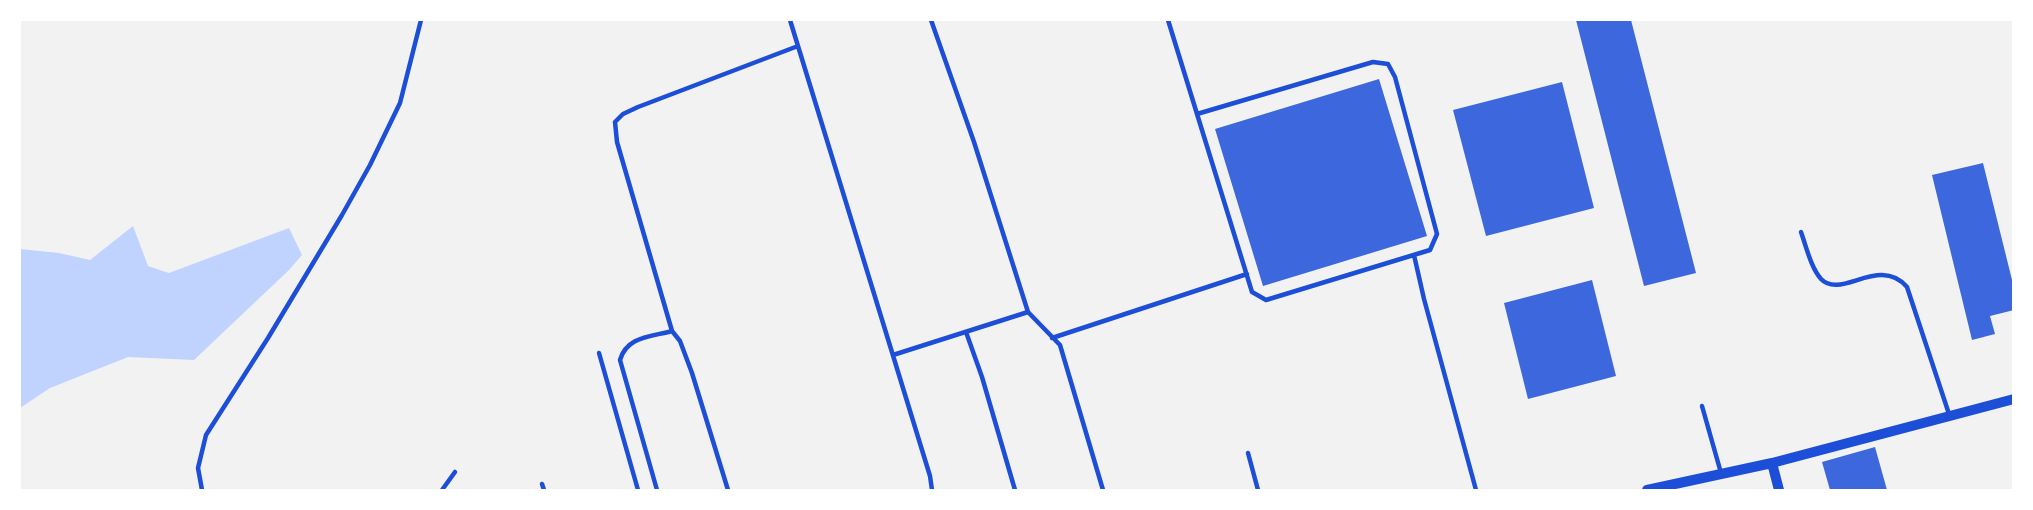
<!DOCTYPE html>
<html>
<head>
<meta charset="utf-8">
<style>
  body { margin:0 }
  #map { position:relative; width:2033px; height:510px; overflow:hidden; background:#f2f2f2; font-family:Karla,sans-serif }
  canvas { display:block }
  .frame { position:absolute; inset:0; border:21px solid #fff; pointer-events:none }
</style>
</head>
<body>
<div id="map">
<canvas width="2033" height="510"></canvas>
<div class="frame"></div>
</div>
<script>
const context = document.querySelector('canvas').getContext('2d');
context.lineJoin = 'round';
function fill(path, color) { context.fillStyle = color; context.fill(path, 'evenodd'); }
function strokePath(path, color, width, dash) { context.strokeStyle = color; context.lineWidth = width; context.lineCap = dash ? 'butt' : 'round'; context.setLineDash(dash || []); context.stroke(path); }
fill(new Path2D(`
  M133,226l15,40 21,7 120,-45 13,27 -13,15 -95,90 -66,-3 -78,31 -30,20v-159l39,4 31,7z`), '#bfd3fe');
fill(new Path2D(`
  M1576,20h55l65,253 -52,13z
  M1379,79l48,157 -164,50 -48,-157z
  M1562,82l32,126 -108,28 -33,-126z
  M1983,163l31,125v22l-24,6 5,18 -23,6 -40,-165z
  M1592,280l24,96 -88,23 -24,-96z
  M1875,447l12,43h-57l-8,-28z`), '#3d67dc');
strokePath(new Path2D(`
  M790,20l140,456 2,14
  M931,20l43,122 54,170 32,33 43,145
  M1168,20l84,272 14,8 164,-50 7,-16 -42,-157 -7,-13 -15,-2 -176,52
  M1801,232c5,14 10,36 20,47 20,21 58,-24 86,8l42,127
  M1414,255l10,44 52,191
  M966,332l16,45 33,113
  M1052,338l195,-64
  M599,353l39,137
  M893,355l135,-43
  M1702,406l19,67
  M1248,453l10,37
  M542,484l2,6
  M202,490l-4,-22 8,-33 62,-97 74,-123 28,-50 30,-62 21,-83
  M442,490l13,-18
  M657,490l-37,-130c7,-24 31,-23 52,-29
  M728,490l-36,-117 -12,-32 -8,-10 -55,-189 -2,-20 8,-8 15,-7 160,-61`), '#1d4ed8', 4.5);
strokePath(new Path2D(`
  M1772,463l7,27
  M1647,490l125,-27 242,-64`), '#1d4ed8', 10);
</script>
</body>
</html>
